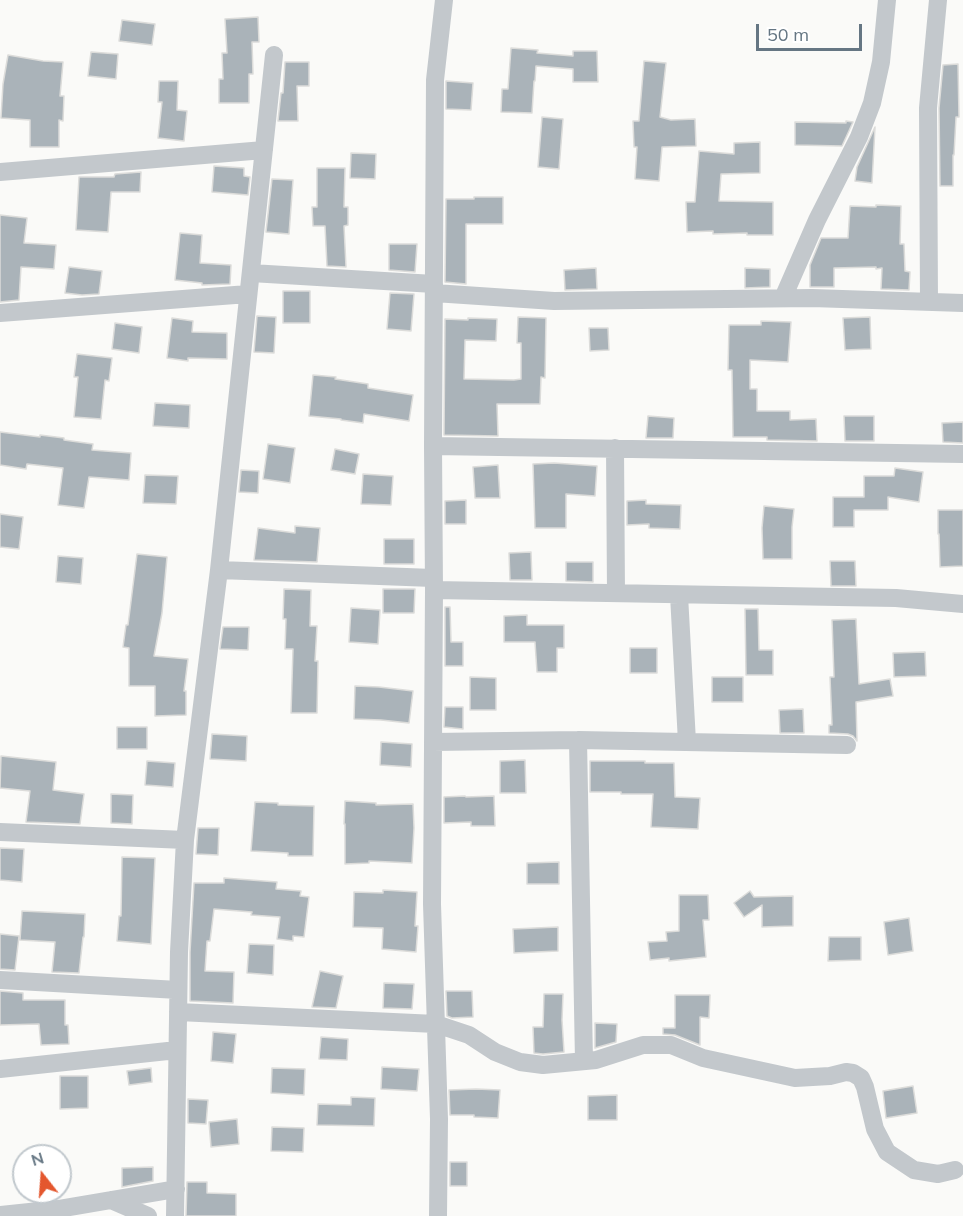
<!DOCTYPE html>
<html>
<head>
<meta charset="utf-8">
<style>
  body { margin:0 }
  #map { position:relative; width:963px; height:1216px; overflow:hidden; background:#fafaf8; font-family:Mulish,sans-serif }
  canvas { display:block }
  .north { position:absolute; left:12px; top:1144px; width:60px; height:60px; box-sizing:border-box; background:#fff; border:2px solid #c1c8cd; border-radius:50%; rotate:343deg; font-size:16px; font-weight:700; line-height:24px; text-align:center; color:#657683 }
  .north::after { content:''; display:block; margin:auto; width:21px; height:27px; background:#e4572e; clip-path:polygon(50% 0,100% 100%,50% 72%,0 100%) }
  .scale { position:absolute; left:756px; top:24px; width:106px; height:27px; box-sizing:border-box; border:3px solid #657683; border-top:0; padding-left:8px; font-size:18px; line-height:21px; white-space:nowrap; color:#657683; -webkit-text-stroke:4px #fff; paint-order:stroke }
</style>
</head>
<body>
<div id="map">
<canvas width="963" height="1216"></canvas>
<div class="north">N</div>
<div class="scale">50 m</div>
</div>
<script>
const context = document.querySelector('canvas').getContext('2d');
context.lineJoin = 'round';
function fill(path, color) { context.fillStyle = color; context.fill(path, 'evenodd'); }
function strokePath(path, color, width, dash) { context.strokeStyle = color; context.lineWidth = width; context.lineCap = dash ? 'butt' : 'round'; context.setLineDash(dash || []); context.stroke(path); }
const building = new Path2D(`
  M258,17l1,25h-7l1,32h-4v29h-30v-24h4l-1,-26h5l-2,-34z
  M122,20l33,4 -3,21 -33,-4z
  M511,48l27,2 -1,3 36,3v-5h24l1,31h-25v-13l-37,-3 -1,15h-1l-2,32 -31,-1 1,-23h6z
  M91,52l27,2 -2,25 -28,-3z
  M8,55l35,6 20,1 -3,34h4l-1,25 -4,-1v27h-29v-27l-29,-2 2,-34z
  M644,61l22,2 -6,54 11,3 24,-1 1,27 -34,1 -3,34 -24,-2 2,-32h-3l-1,-26h6z
  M285,62h24v24h-12l1,35h-20l3,-28h2z
  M958,64l1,53h-3l-2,38h-1v31h-13l-1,-78 4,-43z
  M159,81h19l-1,29 10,1 -3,30 -26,-3 4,-36h-4z
  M446,81l27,2 -2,27 -25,-1z
  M542,117l21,2 -4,50 -21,-2z
  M846,121l7,1 -11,24 -47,-1v-23l51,1z
  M875,127l-3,56 -17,-2 2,-14z
  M760,142v31l-39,1 -2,27 54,1v33h-26v-2l-34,1v-3l-26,1 -1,-30h9l4,-51 35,3v-11z
  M351,153l25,1 -1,25 -25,-1z
  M214,166l30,2v8l6,1 -2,18 -36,-3z
  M317,168h28l-1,39h4v18l-4,1 2,41 -19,-1 -2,-40h-12l-1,-19h5z
  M141,172l-1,20h-29l-3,40 -32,-2 3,-53h35l1,-3z
  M272,179l21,1 -4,54 -23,-2z
  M474,197h29v27h-37v60l-21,-2 1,-83h28z
  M876,205l25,1 -1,38h4l1,27 5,1 -1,18 -28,-1 1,-21 -6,1v-2l-42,1v19h-24v-22l11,-27h27l2,-32 26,1z
  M0,215l27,3 -3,25 32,2 -2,24 -33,-2 -2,33 -19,2z
  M180,233l22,2 -2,28 31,2 -1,19 -28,1v-2l-27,-3z
  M389,244h28l-2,28 -26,-2z
  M69,267l33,4 -3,23 -17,1 -17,-2z
  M596,268l1,21 -32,1 -1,-20z
  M745,268l25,1v18l-25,1z
  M283,291h27v32h-27z
  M390,293l24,1 -3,37 -24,-2z
  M257,316l19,1 -2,36 -20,-1z
  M518,317l28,1 -1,60 -4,-1 -1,27h-43l1,32 -54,-1 1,-116 23,1v-2l29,1 -1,22 -31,-1 -1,39 50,1 7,-1v-36h-4z
  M870,317l1,32 -26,1 -2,-32z
  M172,318l21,3 -1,11 35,1v26l-39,-1v3l-21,-3z
  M761,321l30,1 -3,40 -38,-2v29h7v22h33v9l26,-1 1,22 -50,-1v-3h-34l-1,-67h-4l1,-45h32z
  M115,323l27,4 -3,26 -27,-4z
  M589,328h19l1,22 -19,1z
  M77,354l35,4 -3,23 -4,-1 -4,39 -27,-2 4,-40h-4z
  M313,375l23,2 -1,2 33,5v4l45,7 -4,26 -45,-7 -1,9 -22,-3v-1l-32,-3z
  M155,403l35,2 -1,23 -36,-2z
  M648,416l26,2 -1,20h-27z
  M844,416h30v25h-29z
  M963,422v21l-20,-1 -1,-19z
  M0,432l40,5v-2l24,3v2l29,4 -1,6 39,3 -2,27 -40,-3 -5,31 -26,-3 5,-37 -36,-4 -1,5 -26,-4z
  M268,444l27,4 -5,35 -27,-4z
  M335,449l24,5 -4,20 -24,-4z
  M554,463l43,3 -2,30 -29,-2v34h-31l-2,-64z
  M498,465l2,33h-25l-2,-31z
  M895,468l28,4 -4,30 -31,-5v13h-34v17h-21v-30h31v-21h30z
  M241,470l18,1 -1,22 -19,-1z
  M363,474l30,2 -2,29 -30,-1z
  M145,475l33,1 -2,28 -33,-1z
  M466,500v24h-21v-23z
  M646,500v4l35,1 -1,24 -31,-1v-4l-22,1v-24z
  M764,506l30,3 -2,18v32h-29l-1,-31z
  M938,510h25v56l-23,1 -1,-33h-1z
  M0,514l23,3 -4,32 -19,-2z
  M295,526l25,2 -3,34 -63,-2 4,-32 37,5z
  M384,539h30v25h-30z
  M531,552l1,28h-22l-1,-27z
  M137,554l30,3 -5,56 -8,43 34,3 -4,32h2v24l-31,1v-30h-26v-38l-6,-1 3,-22h2z
  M58,556l25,2 -2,26 -25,-2z
  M830,561h25l1,25h-25z
  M566,562h27v20l-27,-1z
  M284,589l27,1 -1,36h7l-2,35h3l-1,52h-26l2,-64h-8l1,-30h-3z
  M383,589h32l-1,24h-31z
  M445,607h5l1,35h12v24h-18z
  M351,608l29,2 -2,34 -29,-2z
  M745,609h13l1,41h14v25h-27z
  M527,615v10h37v23h-7v24h-20l-2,-30h-31v-26z
  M856,619l3,65 31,-5 3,17 -37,6 1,39 -4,-5 -5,-2 -19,-1v-8h3l-2,-48h4l-2,-57z
  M223,627h26l-1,23 -28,-1z
  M630,648h27v25h-27z
  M925,652l1,24 -32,1 -1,-24z
  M470,677l26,1v32h-26z
  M712,677h31v25h-31z
  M355,686l24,1 34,4 -4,32 -28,-3 -27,-1z
  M445,707h18v22l-19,-2z
  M803,709l1,24h-24l-1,-23z
  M117,727h30v22h-30z
  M212,734l35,2 -1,25 -36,-2z
  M381,742l31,2 -1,23 -31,-2z
  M1,756l55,6 -3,28 31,4 -4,30 -54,-2 4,-31 -30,-3z
  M525,760l1,33h-26v-32z
  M147,761l28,2 -2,24 -28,-2z
  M590,761h55v2h29l1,34 25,1 -2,31 -47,-2 2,-33h-32v-2h-31z
  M111,794l22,1 -1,29 -21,-1z
  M465,796l1,1 28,-1 1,30h-24v-4l-27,1v-26z
  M345,801l31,2v2l37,-1 1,24 -2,35 -43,-2v2l-24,1v-40h-1z
  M255,802l23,1v2l36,1 -1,50h-25v-3l-37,-2z
  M198,828h21l-1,27 -22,-1z
  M0,848l24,1 -2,33 -22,-2z
  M122,857l33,1 -4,86 -34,-3 2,-25h2z
  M559,862v22h-32v-21z
  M224,878l53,4 -1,7 25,2 -1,5 9,1 -5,40 -11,-1v5l-16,-2 3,-22 -29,-2 1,-3 -38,-3 -4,32h-3l-2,30 29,1 -1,31 -43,-2v-49l4,-69h30z
  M383,890l34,2 -2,34h3l-2,26 -34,-3 1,-21 -30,-1 1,-35 29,1z
  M750,891l4,6 39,-1v30l-31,1v-22l-18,12 -10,-14z
  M679,895h29l1,25h-6l3,37 -37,4v-3l-19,2 -2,-18 19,-1 -1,-9 13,-1z
  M22,911l63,3 -1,23h-1l-4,36 -27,-1 3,-30 -35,-2z
  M909,918l4,33 -25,4 -4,-33z
  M558,927v24l-44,2 -1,-24z
  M0,934l19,2 -4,34 -15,-1z
  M829,937h32v23l-33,1z
  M249,944l25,1 -1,30 -26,-2z
  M320,971l23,5 -7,32 -24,-1z
  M384,983l30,1 -2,25 -29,-1z
  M0,991l23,2v7h42v25h3l1,19 -28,1 -2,-21 -39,1z
  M446,991h26l1,26 -21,1 -5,-2z
  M544,994h19l-1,26 2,32 -21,2 -9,-1 -1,-26h10z
  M675,995h35l-1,23 -9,-1v28l-25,-10 -12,-1v-6h12z
  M595,1023l22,1 -1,18 -21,6z
  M213,1032l23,2 -3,29 -22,-2z
  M321,1037l27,2 -1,21 -28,-1z
  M382,1067l37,2 -2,22 -36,-2z
  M151,1068l1,14 -23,3 -2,-14z
  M272,1068l33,1 -1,26 -33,-2z
  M60,1076h28v32l-28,1z
  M913,1086l4,27 -31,5 -3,-27z
  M476,1089l24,1 -2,28 -24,-1v-2h-24l-1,-25z
  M617,1095v25h-29v-24z
  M351,1097l24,1 -1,28 -57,-1 1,-21 33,1z
  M188,1099l20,1 -2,24 -18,-1z
  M237,1119l2,25 -28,3 -2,-25z
  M272,1127l32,1 -1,24 -32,-1z
  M450,1162h17v24h-17z
  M153,1167v14l-31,6v-19z
  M187,1182h20v11l29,1v22h-50z`);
fill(building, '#aab3b9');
strokePath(building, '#dcdcda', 1.5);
strokePath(new Path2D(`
  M0,172l264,-22
  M251,273l183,11
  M434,293l120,8 258,-3 151,5
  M783,298l34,-78 42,-83 13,-34 9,-41 6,-62
  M929,302l-1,-194 10,-108
  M0,313l248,-19
  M433,446l530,8
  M615,448l1,145
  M219,570l214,8
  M434,590l462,8 67,6
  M679,595l8,147
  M578,740l6,321
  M433,742l145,-2 269,5
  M0,832l185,8
  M0,980l178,10
  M178,1012l258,12 33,11 26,17 25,10 23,3 53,-5 47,-15h28l32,13 92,20 35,-2 16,-4 7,1 8,5 4,9 10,42 12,23 27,18 24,4 17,-4
  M0,1069l177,-19
  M111,1200l37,16
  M0,1215l58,-6 118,-20
  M175,1216l4,-264 6,-112 34,-270 55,-515
  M438,1216l1,-97 -7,-215 2,-314 -1,-144 2,-366 9,-80`), '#c3c8cc', 18);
</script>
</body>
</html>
